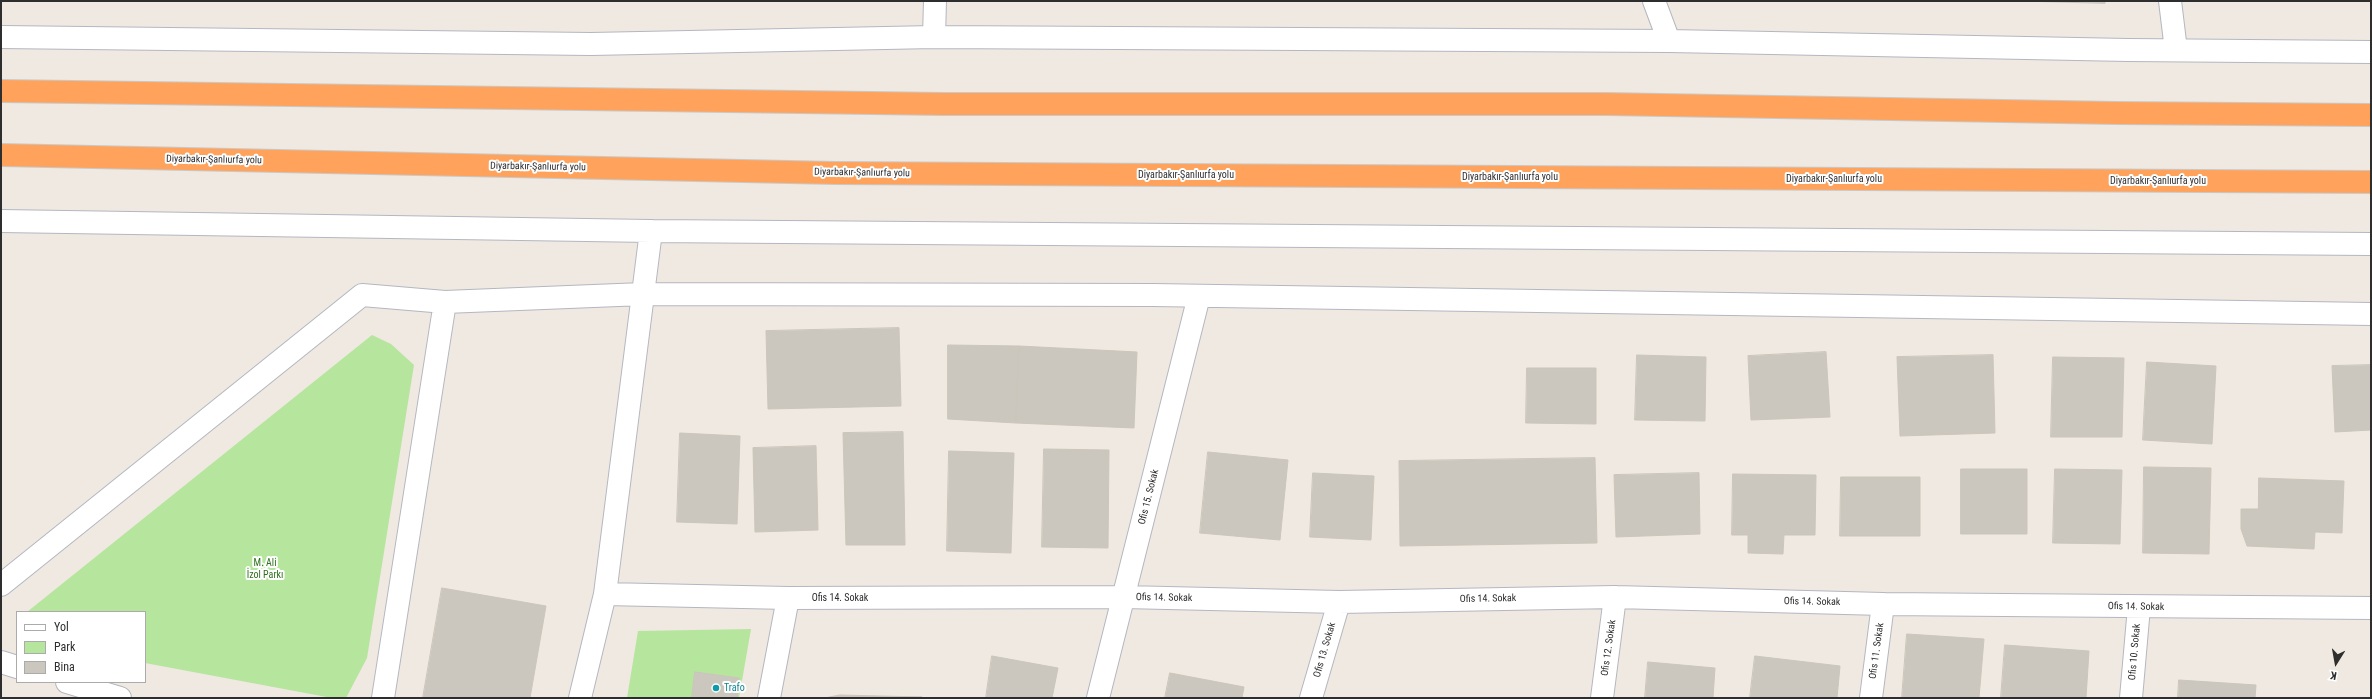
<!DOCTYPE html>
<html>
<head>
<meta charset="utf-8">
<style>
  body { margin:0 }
  #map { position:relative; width:2372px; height:699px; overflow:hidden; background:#efe9e1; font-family:"Roboto Condensed",sans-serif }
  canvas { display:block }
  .frame { position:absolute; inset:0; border:2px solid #2e2e2e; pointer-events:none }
  .legend { position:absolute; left:16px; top:611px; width:130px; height:72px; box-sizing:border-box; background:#fff; border:1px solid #ababab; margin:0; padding:5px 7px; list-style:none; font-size:12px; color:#2e2e2e }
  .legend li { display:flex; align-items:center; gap:8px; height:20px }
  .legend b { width:20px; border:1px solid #ababab }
  .north { position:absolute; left:2316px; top:643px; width:40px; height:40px; -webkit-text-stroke:3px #fff; paint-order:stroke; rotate:191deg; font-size:11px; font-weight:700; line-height:16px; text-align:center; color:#2e2e2e }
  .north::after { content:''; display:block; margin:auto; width:14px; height:18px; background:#2e2e2e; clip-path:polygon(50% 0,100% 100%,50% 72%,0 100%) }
</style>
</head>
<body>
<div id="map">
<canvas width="2372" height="699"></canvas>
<div class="frame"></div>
<ul class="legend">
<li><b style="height:5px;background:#fff"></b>Yol</li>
<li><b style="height:11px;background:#b6e59e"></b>Park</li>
<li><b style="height:11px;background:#cbc7bf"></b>Bina</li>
</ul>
<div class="north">K</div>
</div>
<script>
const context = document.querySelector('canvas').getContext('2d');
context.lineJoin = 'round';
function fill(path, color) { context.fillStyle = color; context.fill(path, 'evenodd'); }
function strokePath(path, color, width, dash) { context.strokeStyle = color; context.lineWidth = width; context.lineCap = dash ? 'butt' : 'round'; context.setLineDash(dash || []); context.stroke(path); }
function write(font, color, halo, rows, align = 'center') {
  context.font = font + ' "Roboto Condensed",sans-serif'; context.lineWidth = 4; context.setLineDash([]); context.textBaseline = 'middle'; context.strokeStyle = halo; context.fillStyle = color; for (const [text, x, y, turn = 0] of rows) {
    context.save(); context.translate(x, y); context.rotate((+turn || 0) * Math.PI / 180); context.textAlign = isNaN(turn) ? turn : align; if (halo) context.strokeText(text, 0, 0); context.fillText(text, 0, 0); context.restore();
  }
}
fill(new Path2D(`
  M372,335l19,9 23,21 -47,293 -21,40h-14l-187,-35v-51h-118z
  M751,629l-12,69h-112l11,-67z`), '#b6e59e');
const building = new Path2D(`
  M2025,1h80v2z
  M899,328l2,78 -133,3 -2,-78z
  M948,345l71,1 -3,77 -68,-4z
  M1019,346l118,6 -3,76 -118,-5z
  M1826,352l4,65 -79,3 -3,-64z
  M1637,355l69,2 -1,64 -70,-1z
  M1993,355l2,78 -95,3 -3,-79z
  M2053,357l71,1 -2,79h-71z
  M2147,362l69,4 -4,78 -69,-4z
  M2371,365v65l-36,2 -3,-66z
  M1527,368h69v56l-70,-1z
  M903,432l2,113h-59l-3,-112z
  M680,433l60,3 -3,88 -60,-2z
  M816,446l2,84 -63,2 -2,-84z
  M1044,449l65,1 -1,98 -66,-1z
  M949,451l65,2 -3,100 -64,-2z
  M1208,452l80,8 -8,80 -80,-7z
  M1595,458l2,85 -197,3 -1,-85z
  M2144,467l67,1 -2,86 -66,-1z
  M1961,469h66v65h-66z
  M2055,469l67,1 -2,74 -67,-1z
  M1313,473l61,3 -3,64 -61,-3z
  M1699,473l1,61 -84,3 -2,-62z
  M1733,474l83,1 -1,60h-31l-1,19 -35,-1v-18h-16z
  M1841,477h79v59h-80z
  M2259,478l85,3 -2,52 -27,-1 -1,17 -67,-3 -6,-17v-20h17z
  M442,588l104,18 -16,92h-107z
  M1907,634l77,5 -5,59h-77z
  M2005,645l84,6 -3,47h-85z
  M992,656l66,12 -6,30h-66z
  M1755,656l85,10 -3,32h-87z
  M1648,662l67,6 -2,30h-68z
  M695,672l44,6 -2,20h-45z
  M1170,673l74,14 -2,11h-77z
  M2179,680l77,5 -1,13h-77z
  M840,695l82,2 -97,1z`);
fill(building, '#cbc7bf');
strokePath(building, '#cbc5ba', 1);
const minor = new Path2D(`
  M1654,1l15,40
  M2170,1l6,49
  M1,37l590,7 343,-7 735,4 459,9 243,2
  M934,37l1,-36
  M1,221l650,10 1720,13
  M1,585l361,-290 83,7 198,-8 510,1 1218,19
  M605,594l183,4 336,-1 215,5 276,-5 268,7 488,4
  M1,662l16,5
  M67,682l53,16
  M383,698l62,-396
  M580,698l25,-104 46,-363
  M769,698l19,-100
  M1098,698l101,-402
  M1311,698l28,-96
  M1602,698l13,-101
  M1871,698l12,-94
  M2131,698l8,-91`);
const highway = new Path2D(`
  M1,91l942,13h663l510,9 255,2
  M1,155l834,18 1536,9`);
strokePath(minor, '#b4b7c1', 24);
strokePath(highway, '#c9c9c9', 24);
strokePath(minor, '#fff', 22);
strokePath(highway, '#ffa35c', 22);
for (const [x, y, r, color] of [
  [716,688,4,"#0f9aa8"]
]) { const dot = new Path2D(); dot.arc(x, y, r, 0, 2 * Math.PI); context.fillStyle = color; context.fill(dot); strokePath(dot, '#fff', 1.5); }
write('10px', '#2e2e2e', '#fff', [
  ["Diyarbakır-Şanlıurfa yolu",214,160,1],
  ["Diyarbakır-Şanlıurfa yolu",538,167,1],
  ["Diyarbakır-Şanlıurfa yolu",862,173,1],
  ["Diyarbakır-Şanlıurfa yolu",1186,175],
  ["Diyarbakır-Şanlıurfa yolu",1510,177],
  ["Diyarbakır-Şanlıurfa yolu",1834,179],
  ["Diyarbakır-Şanlıurfa yolu",2158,181],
  ["Ofis 15. Sokak",1149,497,-76],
  ["Ofis 14. Sokak",840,598],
  ["Ofis 14. Sokak",1164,598,1],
  ["Ofis 14. Sokak",1488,599,-1],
  ["Ofis 14. Sokak",1812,602,1],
  ["Ofis 14. Sokak",2136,607,1],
  ["Ofis 12. Sokak",1609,648,-82],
  ["Ofis 13. Sokak",1325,650,-74],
  ["Ofis 11. Sokak",1877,651,-82],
  ["Ofis 10. Sokak",2135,652,-85]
]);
write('10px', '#2c6e1b', '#fff', [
  ["M. Ali",265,563],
  ["İzol Parkı",265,575]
]);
write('10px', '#0d838f', '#fff', [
  ["Trafo",724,688]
], 'left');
</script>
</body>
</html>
